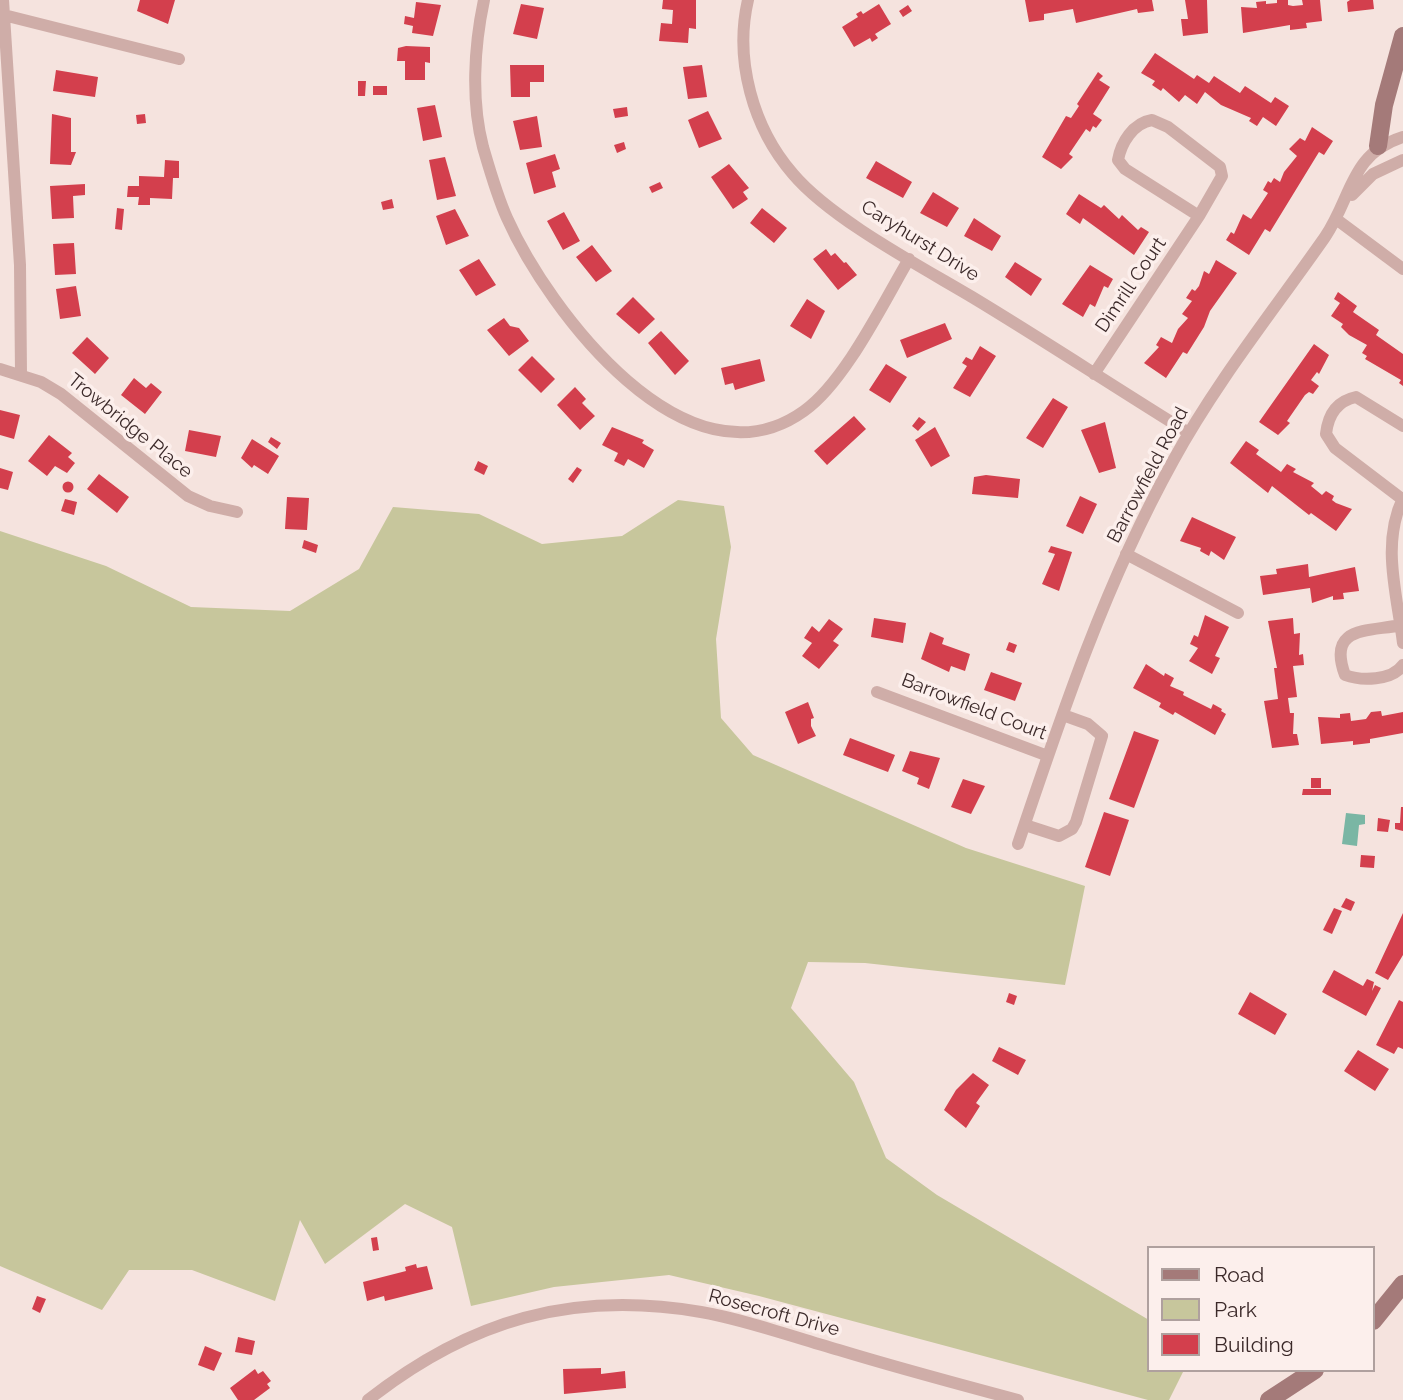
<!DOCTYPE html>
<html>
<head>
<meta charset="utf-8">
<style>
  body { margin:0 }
  #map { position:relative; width:1403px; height:1400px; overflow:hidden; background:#f5e3de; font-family:Raleway,sans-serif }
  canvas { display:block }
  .legend { position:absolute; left:1147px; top:1246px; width:228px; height:126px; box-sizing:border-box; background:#fcefec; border:2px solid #afa09e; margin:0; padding:9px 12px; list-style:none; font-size:21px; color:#3b2929 }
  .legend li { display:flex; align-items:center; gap:14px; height:35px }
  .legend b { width:35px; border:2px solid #afa09e }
</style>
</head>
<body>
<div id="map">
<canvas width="1403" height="1400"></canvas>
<ul class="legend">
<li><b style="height:9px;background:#a47a79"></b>Road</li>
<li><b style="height:19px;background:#c7c69c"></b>Park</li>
<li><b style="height:19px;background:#d33f4d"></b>Building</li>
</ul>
</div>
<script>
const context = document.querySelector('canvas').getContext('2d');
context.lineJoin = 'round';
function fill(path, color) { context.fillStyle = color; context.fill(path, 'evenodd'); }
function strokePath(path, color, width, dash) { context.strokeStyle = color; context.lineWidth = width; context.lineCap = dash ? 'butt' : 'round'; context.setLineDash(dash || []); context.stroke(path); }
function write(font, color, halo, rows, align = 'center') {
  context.font = font + ' Raleway,sans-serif'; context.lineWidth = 7; context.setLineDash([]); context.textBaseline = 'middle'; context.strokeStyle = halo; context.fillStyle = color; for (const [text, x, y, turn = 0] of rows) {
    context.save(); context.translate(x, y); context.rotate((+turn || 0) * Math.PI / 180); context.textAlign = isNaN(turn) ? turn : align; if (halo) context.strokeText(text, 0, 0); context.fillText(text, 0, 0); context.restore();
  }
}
fill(new Path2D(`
  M678,500l46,6 7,41 -15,92 5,79 32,37 213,93 119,38 -20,99 -200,-22 -57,-1 -17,46 63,74 32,76 51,37 212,125v50h35l-15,30h-21l-389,-104 -90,-21 -115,12 -83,19 -19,-79 -47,-23 -80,60 -25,-44 -25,81 -83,-31h-63l-27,40 -102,-44v-735l106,35 85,41 99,4 69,-42 34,-62 86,7 63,30 80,-8z`), '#c7c69c');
fill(new Path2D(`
  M1346,813l19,2v9l-6,1 -2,21 -15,-2z`), '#7ab6a4');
fill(new Path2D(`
  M140,0h35l-7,24 -31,-13z
  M663,0h33v29l-7,-1 -1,15 -29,-2 2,-18 11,1 1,-14 -11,-1z
  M1025,0h127l2,11 -16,2 -1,-4 -61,14 -3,-14 -29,5v6l-15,2z
  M1185,0h22l1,33 -25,3 -2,-17h7z
  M1277,0h11v5l5,1 10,-1 -1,-5h18l2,21 -16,2 1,5 -17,2v-5l-47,8 -2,-26 16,1 -1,-6 10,-1v3l11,-1z
  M1350,0h23l1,9 -26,3 -1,-10z
  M416,2l25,3 -8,31 -21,-3 1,-7 -9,-2 1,-8 9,2z
  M521,4l23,4 -7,31 -24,-5z
  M879,4l12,20 -16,10 3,4 -6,4 -2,-4 -16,9 -12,-20 16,-10 -2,-3 5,-3 2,3z
  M908,5l4,6 -9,6 -4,-6z
  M406,46l24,1v16l-5,-1v18h-20v-19h-8l1,-13z
  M1155,53l39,26 3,-4 12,8 5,-7 26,17 5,-7 26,17 4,-6 14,9 -13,20 -13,-9 -6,9 -8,-5 2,-3 -30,-13 -16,-13 -8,12 -12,-9 -6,7 -16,-14 -2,3 -9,-6 3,-4 -14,-8z
  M510,65h34v17h-14v15h-19z
  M702,65l5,32 -19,2 -5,-32z
  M56,70l42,7 -3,20 -42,-6z
  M1098,72l5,4 -4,4 11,7 -17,27 9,6 -6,8 -3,-2 -3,6 -4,-3 -17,25 4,3 -12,12 -19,-12 24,-41 5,2 8,-12 -2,-2z
  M358,81h8l-1,15h-7z
  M373,86h14v9h-14z
  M435,105l7,32 -19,4 -6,-33z
  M627,107l1,9 -13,2 -2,-9z
  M708,111l14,28 -23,9 -11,-28z
  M52,114l19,4v34h5l-5,13 -21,-1z
  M145,114l1,9 -9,1 -1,-9z
  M537,116l5,31 -22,3 -7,-29z
  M1312,127l21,14 -9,14 -5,-3 -49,80 -5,-3 -16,26 -23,-15 5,-8 3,2 9,-20 8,5 17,-26 -5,-3 5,-9 3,2 3,-5 6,4 4,-10 13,-16 -8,-7 11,-11 5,3z
  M624,142l2,7 -9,4 -3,-8z
  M555,154l5,15 -8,3 4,15 -22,7 -8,-31z
  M445,157l11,39 -19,4 -8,-40z
  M165,160l14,1v17h-6l-1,21 -22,-1v7h-12l1,-8h-12l1,-11h11v-10l25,1z
  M876,161l36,21 -9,16 -37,-20z
  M729,164l20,24 -6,4 5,7 -15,10 -22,-32z
  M660,182l3,6 -11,5 -3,-6z
  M85,184v11l-12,1 1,22 -22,1 -2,-33z
  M933,192l26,16 -12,19 -27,-14z
  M1079,194l22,14 3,-3 15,14 3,-4 16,15 3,-3 8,5 -15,23 -51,-37 -3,6 -14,-10z
  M392,199l2,9 -11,2 -2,-8z
  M117,208l7,1 -2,21 -7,-1z
  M762,208l25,20 -13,15 -24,-20z
  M455,209l14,27 -23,9 -10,-29z
  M564,212l16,29 -17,9 -16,-29z
  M974,218l27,18 -9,15 -28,-15z
  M74,243l2,31 -21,1 -2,-31z
  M592,245l20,26 -16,11 -20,-25z
  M826,249l5,7 4,-3 9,10 2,-1 11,13 -19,15 -25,-31z
  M479,259l17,26 -20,11 -17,-26z
  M1216,260l21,13 -27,38 -6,16 -17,27 -4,-2 -17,26 -22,-15 15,-16 -3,-2 5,-8 11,6 6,-14 10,-11 -6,-4 10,-13 -6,-3 6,-9 3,2 4,-5 5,-15 5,3z
  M1015,262l27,17 -11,17 -26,-19z
  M1090,265l23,14 -5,9 -4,-2 -9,21 -5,-3 -7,13 -21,-13z
  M76,286l5,30 -21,3 -4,-30z
  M1338,292l19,14 -4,6 26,18 -3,5 27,19v32l-4,-3 2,-3 -36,-21 2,-3 -5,-3 5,-8 -18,-10 -8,-8 2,-3 -12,-8 9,-13 -6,-4z
  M633,297l22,22 -16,15 -23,-20z
  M807,299l18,12 -14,28 -21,-13z
  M504,318l6,8 9,2 10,13 -20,15 -22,-26z
  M945,323l7,16 -45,19 -7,-18z
  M661,331l28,30 -14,14 -27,-32z
  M87,337l22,21 -14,16 -23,-21z
  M1314,344l15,11 -10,19 -2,-2 -6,8 8,6 -6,8 -4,-2 -4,3 -18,26 3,2 -12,12 -19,-13z
  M980,346l16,10 -26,41 -17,-9 14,-22 -5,-3 4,-6 6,3z
  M532,356l23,23 -14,14 -23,-23z
  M760,359l5,22 -30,9 -2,-7 -8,2 -4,-17z
  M886,364l21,13 -17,26 -21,-13z
  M134,378l12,10 5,-5 11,9 -17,22 -24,-19z
  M575,387l11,12 -4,4 13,13 -15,14 -23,-25z
  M1053,398l15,9 -25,41 -17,-10z
  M0,410l20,5 -6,24 -14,-4z
  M854,416l12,13 -39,36 -13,-14z
  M919,417l7,5 -8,9 -6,-5z
  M1105,422l11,46 -17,5 -18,-43z
  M612,427l32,13 -2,3 12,7 -10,18 -16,-9 -4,7 -10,-5 4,-8 -16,-8z
  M935,427l15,29 -19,11 -16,-27z
  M189,430l32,6 -5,21 -31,-6z
  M49,435l23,18 -4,4 7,6 -8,10 -12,-7 -8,10 -19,-15z
  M271,437l10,6 -4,6 -9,-7z
  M252,439l27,17 -11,18 -14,-9 -2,3 -11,-10z
  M1246,441l13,9 -3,4 25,18 6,-8 9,5 -3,3 21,11 -3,3 11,9 4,-4 8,5 -2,4 4,3 16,6 -16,22 -25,-18 -2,2 -37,-29 -4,7 -38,-30z
  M478,461l10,5 -4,9 -10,-5z
  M577,467l5,3 -9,13 -5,-4z
  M0,468l13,4 -5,18 -8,-2z
  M99,474l30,23 -12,16 -30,-24z
  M986,475l34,4 -2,19 -46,-4 2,-17z
  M62.5 487a5.5 5.5 0 1 1 11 0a5.5 5.5 0 1 1-11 0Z
  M1080,496l17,8 -14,30 -17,-8z
  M287,497l22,1 -2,32 -22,-1z
  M65,499l12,3 -3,13 -13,-4z
  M1192,517l44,20 -12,23 -13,-9 -2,5 -9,-5 1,-3 -21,-7z
  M304,540l14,5 -2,8 -14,-5z
  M1051,546l21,6 -13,39 -17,-7 13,-30 -7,-2z
  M1308,564l1,13 46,-10 4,24 -16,2 1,6 -11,1v-4l-21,7 -2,-15 -47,7 -3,-19 17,-2 -1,-5z
  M1205,615l24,12 -14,29 5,2 -8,16 -23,-13 9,-13 -8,-4 4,-9 4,2z
  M874,618l32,5 -3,20 -32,-6z
  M1293,618l1,16 6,-1 -1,22 4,-1 1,11 -11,1 4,31 -9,1 2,15h4l-1,21h4l2,11 -27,3 -8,-47 14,-2 -4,-31h3l-9,-47z
  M829,619l14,10 -10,12 6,4 -20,24 -17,-13 10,-13 -8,-5 8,-12 7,6z
  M930,632l14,6 -2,6 28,10 -5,17 -14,-5 -2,6 -28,-13z
  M1009,642l8,3 -3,8 -8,-3z
  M1146,664l18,12 1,-3 9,5 -4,8 14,6 -1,3 28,14 2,-5 9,5 -1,2 5,3 -11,21 -40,-23 -2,3 -14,-8 2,-4 -28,-15z
  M991,672l31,11 -7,18 -31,-11z
  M808,702l6,16 -3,1v7l5,10 -18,8 -13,-32z
  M1381,711l1,5 21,-4v21l-33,6v4l-17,2v-4l-32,3 -3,-27 22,1v-4l10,-1 1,8 15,-2 5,-7z
  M1134,731l25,9 -25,68 -25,-9z
  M850,738l45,17 -7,17 -45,-17z
  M910,751l30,7 -11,31 -12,-5 2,-6 -17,-7z
  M1311,778h10v10h-10z
  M963,779l22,7 -14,28 -20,-7z
  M1303,789h28v6h-29z
  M1401,807h2v24l-8,-2v-6h5z
  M1104,812l25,8 -19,56 -25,-9z
  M1378,818l12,2 -2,12 -11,-1z
  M1361,855l14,1 -1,12 -14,-1z
  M1346,898l9,4 -4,9 -10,-4z
  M1334,908l8,3 -10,23 -9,-4z
  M1403,913v42l-15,25 -13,-7z
  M1334,970l29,16 4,-7 7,3 -2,9 3,-6 6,3 -15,28 -44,-24z
  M1250,992l37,22 -12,21 -37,-21z
  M1009,993l8,3 -3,9 -8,-3z
  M1399,1000l4,2v47l-5,-2 -4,7 -18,-9z
  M999,1047l27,13 -8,15 -26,-14z
  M1358,1050l31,19 -14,22 -31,-20z
  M973,1073l16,12 -13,18 4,3 -14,22 -22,-18 12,-20z
  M377,1237l2,13 -6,1 -2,-13z
  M416,1264l1,4 10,-2 6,23 -48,12 -1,-5 -17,5 -4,-19 43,-11 -1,-4z
  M37,1296l9,3 -6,14 -8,-4z
  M238,1337l17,4 -3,14 -17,-3z
  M205,1346l17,7 -8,18 -16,-6z
  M601,1368v6l24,-3 1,17 -62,6 -1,-25z
  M255,1369l3,5 5,-3 8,10 -4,3 3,4 -16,12h-16l-8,-12z`), '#d33f4d');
strokePath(new Path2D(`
  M3,0l17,265 1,109
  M484,0c-10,47 -13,101 -1,147 7,24 14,49 24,71 41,92 180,277 297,193 41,-29 79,-108 105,-152
  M748,0c-14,60 5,128 45,174 38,45 127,92 179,123 73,44 144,91 217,136
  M0,14l179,45
  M1152,120l16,7 52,40 2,9 -23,40 -74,-47 -7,-9c3,-17 15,-37 34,-40z
  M1352,195l21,-21 30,-14
  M1336,219l67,50
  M0,369l41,13 20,12 127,102 22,10 27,6
  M1094,374l105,-158
  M1403,498c-22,46 -6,96 0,145
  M1402,499l-67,-51 -9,-14c2,-19 11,-33 30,-37l47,29
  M1126,554l112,59
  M1401,625c-34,7 -74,1 -56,50 16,6 47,6 58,-10
  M877,692l171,64
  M1025,825l34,11 13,-7 4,-7 26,-86 -14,-12 -25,-9
  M1018,844c44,-131 88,-262 155,-383 43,-79 101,-151 152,-224 28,-42 25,-83 78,-100
  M368,1400c102,-80 204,-110 333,-88 46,8 92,25 138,38 59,18 119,34 179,50`), '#cfada8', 12);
strokePath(new Path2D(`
  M1378,146l6,-41 19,-69
  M1373,1321l30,-37
  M1269,1400l46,-30`), '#a47a79', 18);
write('19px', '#3b2929', '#fcefec', [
  ["Caryhurst Drive",920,241,32],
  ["Dimrill Court",1131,285,-56],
  ["Trowbridge Place",130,426,39],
  ["Barrowfield Road",1148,475,-62],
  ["Barrowfield Court",974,707,21],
  ["Rosecroft Drive",774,1313,15]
]);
</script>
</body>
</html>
